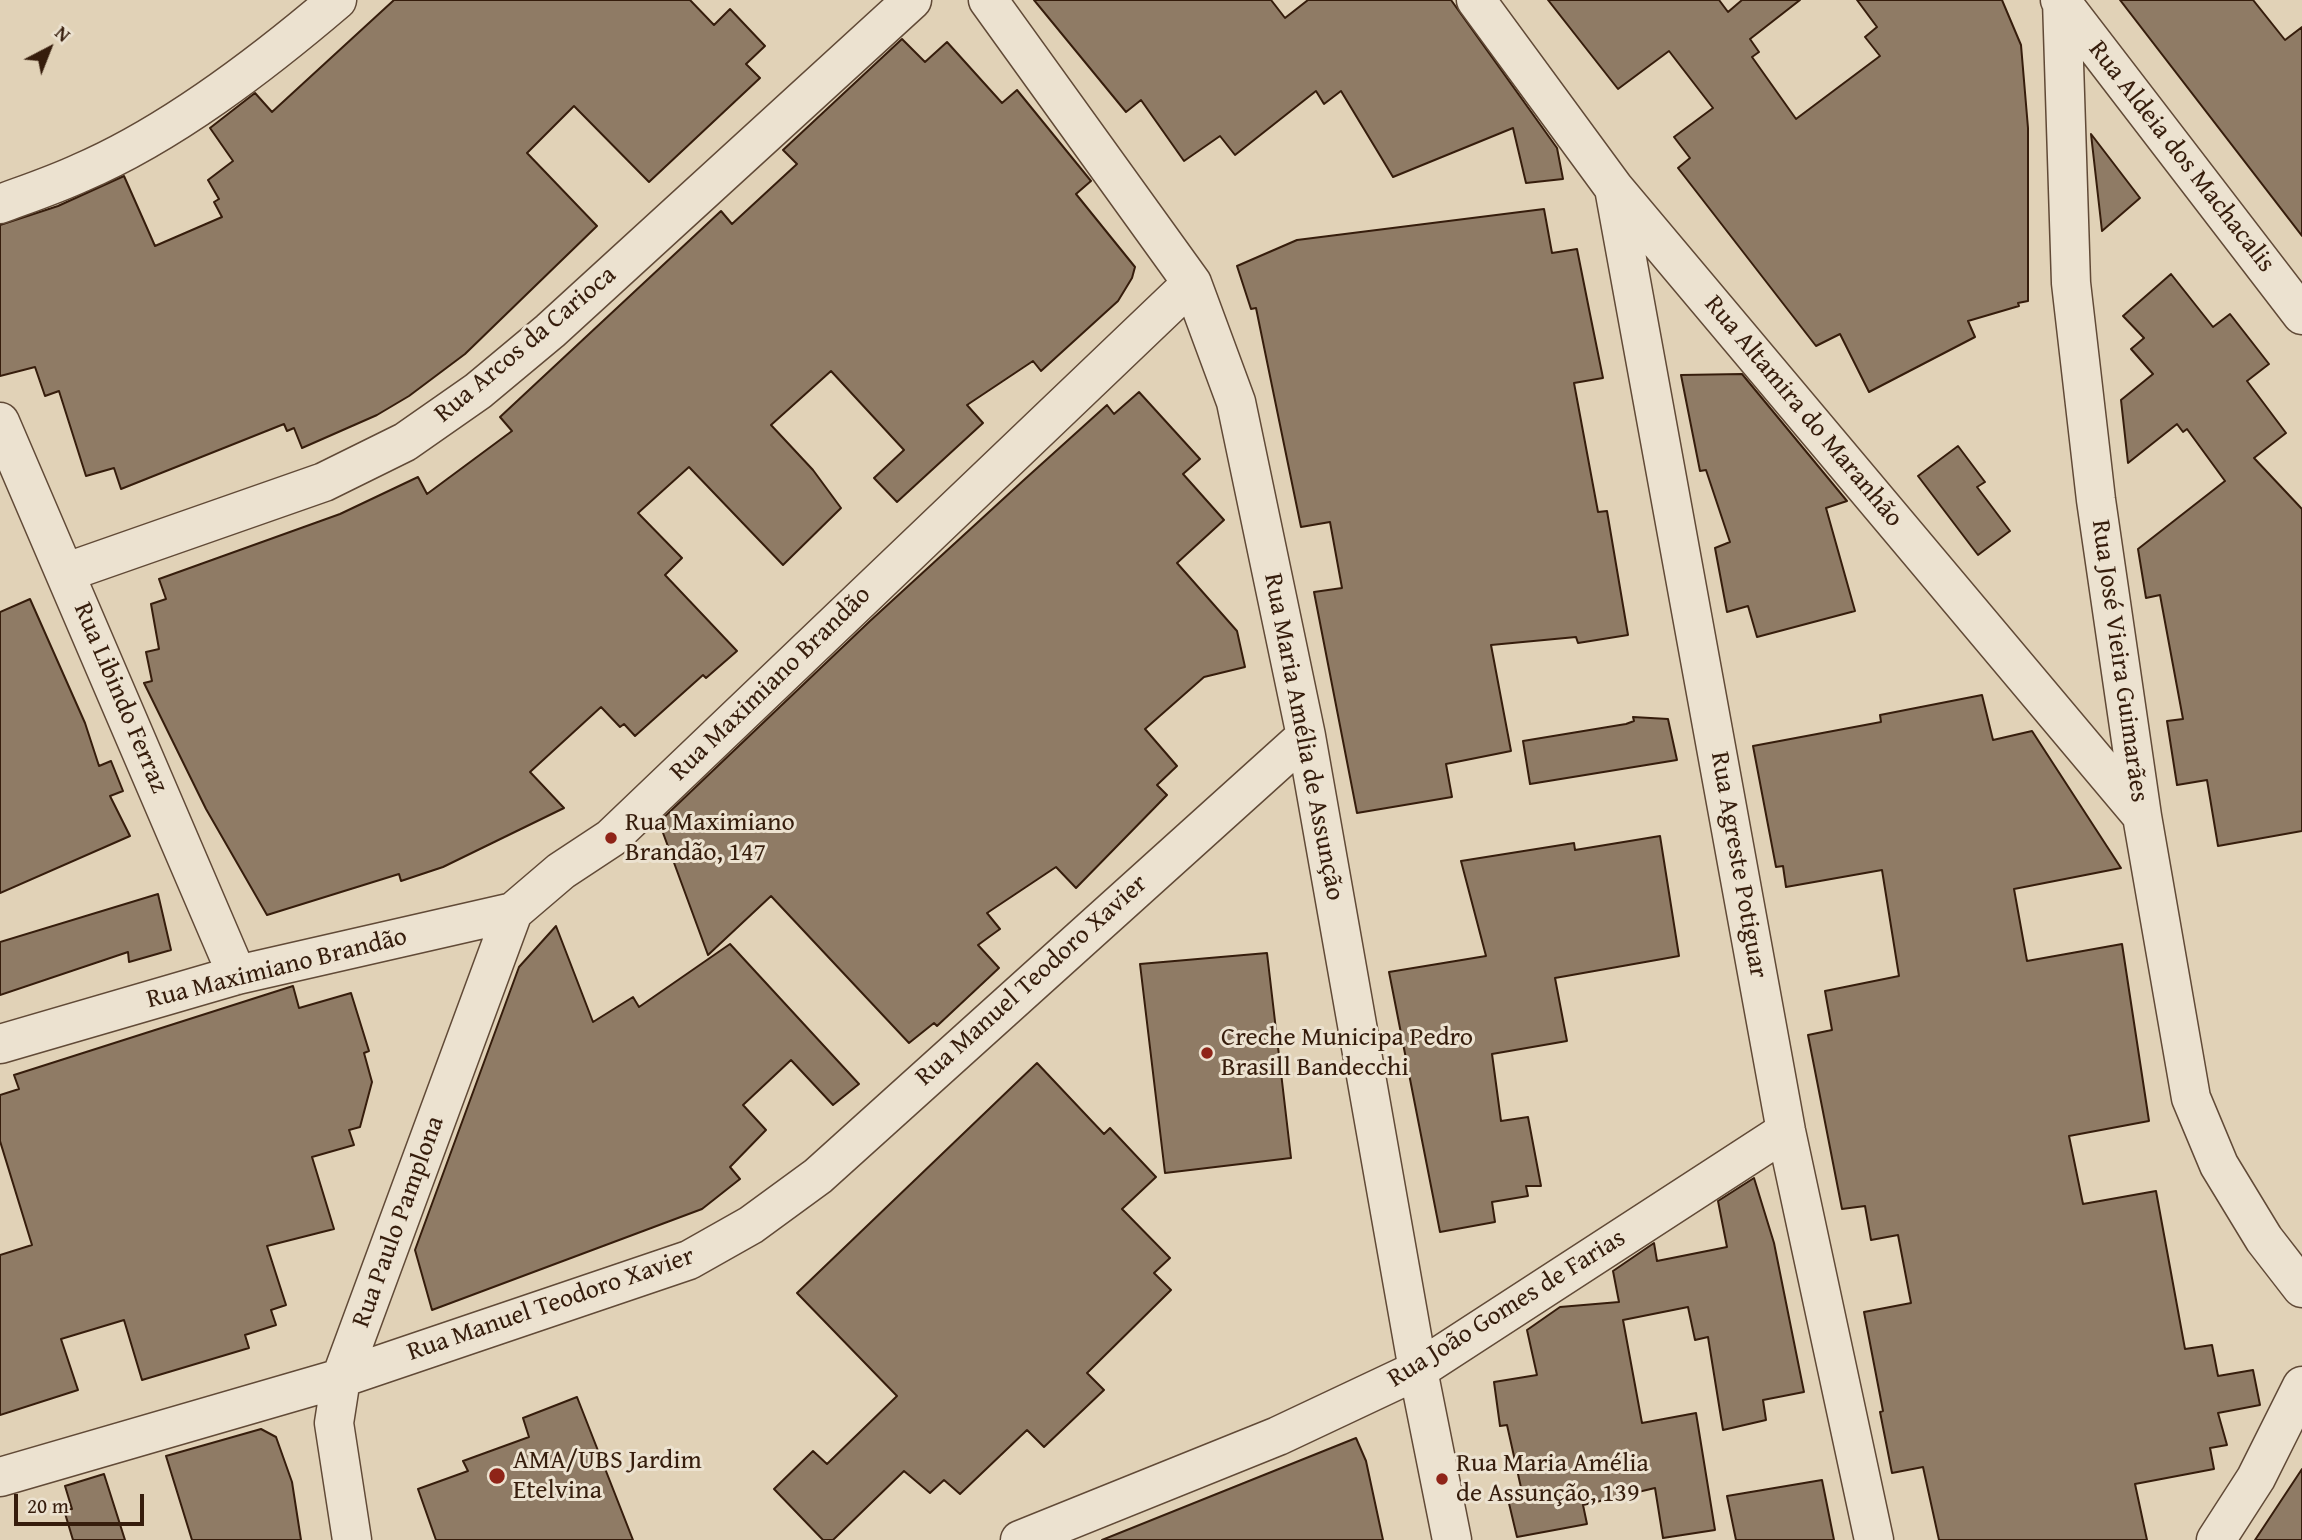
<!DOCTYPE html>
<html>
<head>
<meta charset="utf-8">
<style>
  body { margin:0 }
  #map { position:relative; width:2302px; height:1540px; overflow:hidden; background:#e1d2b7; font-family:"Gentium Book Plus",serif }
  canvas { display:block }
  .north { position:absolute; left:14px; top:14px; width:70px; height:70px; -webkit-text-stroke:5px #ece2d0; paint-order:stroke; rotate:42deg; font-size:19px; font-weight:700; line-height:28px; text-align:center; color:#361d0c }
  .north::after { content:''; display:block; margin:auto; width:24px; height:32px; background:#361d0c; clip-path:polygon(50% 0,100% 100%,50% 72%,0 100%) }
  .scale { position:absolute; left:14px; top:1494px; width:130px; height:32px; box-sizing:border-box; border:4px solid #361d0c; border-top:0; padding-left:9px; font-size:21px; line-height:24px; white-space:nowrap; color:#361d0c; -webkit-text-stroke:5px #ece2d0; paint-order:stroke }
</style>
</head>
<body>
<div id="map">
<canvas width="2302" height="1540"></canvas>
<div class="north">N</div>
<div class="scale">20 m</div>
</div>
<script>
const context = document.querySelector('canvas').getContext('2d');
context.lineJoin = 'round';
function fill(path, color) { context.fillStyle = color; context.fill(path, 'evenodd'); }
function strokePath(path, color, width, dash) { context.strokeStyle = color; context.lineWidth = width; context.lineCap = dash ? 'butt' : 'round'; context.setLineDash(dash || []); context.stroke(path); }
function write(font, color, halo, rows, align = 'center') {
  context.font = font + ' "Gentium Book Plus",serif'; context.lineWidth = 6; context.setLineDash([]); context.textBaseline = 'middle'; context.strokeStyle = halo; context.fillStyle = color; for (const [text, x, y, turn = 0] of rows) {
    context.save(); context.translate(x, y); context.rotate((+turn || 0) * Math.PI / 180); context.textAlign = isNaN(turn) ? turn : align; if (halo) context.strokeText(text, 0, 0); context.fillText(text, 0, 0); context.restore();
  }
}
const building = new Path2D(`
  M394,0h296l24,25 16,-16 35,37 -19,18 14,14 -111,104 -75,-76 -47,47 70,73 -132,128 -56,42 -32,19 -75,33 -8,-20 -7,3 -3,-7 -163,65 -7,-21 -28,8 -27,-85 -14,5 -10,-29 -35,9v-151l58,-19 66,-30 31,70 67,-29 -8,-15 5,-3 -11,-19 25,-19 -23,-33 45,-35 17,19z
  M1034,0h237l14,18 23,-18h143l106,148 6,31 -37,4 -13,-55 -120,49 -52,-86 -17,13 -8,-13 -81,64 -15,-19 -36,25 -43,-61 -15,12z
  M1548,0h171l9,12 14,-12h58l-50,39 9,13 -7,5 44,62 84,-63 -15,-19 12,-10 -20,-27h145l19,45 7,83v173l-10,2 1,3 -51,15 7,16 -106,55 -29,-58 -24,12 -138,-178 12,-10 -16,-21 39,-29 -44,-57 -51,38z
  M2120,0h133l32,40 17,-13v209z
  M902,39l23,23 22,-20 55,61 15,-13 74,91 -15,13 59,73 -3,11 -14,23 -77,70 -8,-10 -66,44 16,18 -86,79 -23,-24 30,-28 -73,-79 -60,54 42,45 28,38 -58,57 -94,-98 -51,46 44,45 -17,17 72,76 -31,27 -3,-3 -68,61 -11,-12 -4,3 -19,-20 -71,65 34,36 -121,59 -42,14 -2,-7 -132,41 -61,-106 -62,-126 8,-2 -6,-29 13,-3 -8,-45 15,-5 -7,-20 181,-65 78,-37 9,17 85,-63 -12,-14 221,-206 11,13 65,-60 -14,-14z
  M2091,134l49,64 -38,33z
  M1544,209l8,44 25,-4 13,65 13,64 -29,5 24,129 9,-1 21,124 -50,8 -2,-6 -85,8 20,106 -65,13 6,33 -95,16 -43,-221 28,-4 -12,-66 -29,5 -45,-219 -5,1 -14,-43 60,-26z
  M2171,274l42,53 17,-13 39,50 -22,17 39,52 -32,25 48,51v322l-84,15 -11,-66 -30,5 -10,-64 16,-2 -23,-124 -14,3 -8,-49 87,-68 -38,-52 -4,3 -6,-8 -49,39 -7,-63 32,-26 -22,-25 13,-11 -21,-22z
  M1742,374l105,127 -21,7 29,103 -98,26 -9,-31 -21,6 -12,-64 15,-6 -24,-72 -6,1 -19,-96z
  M1139,392l61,67 -17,15 41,46 -47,43 60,68 8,36 -41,10 -59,52 32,37 -20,19 10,10 -91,93 -20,-21 -69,46 13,16 -22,16 21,23 -62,58 -3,-3 -25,20 -138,-147 -63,59 -49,-133 211,-201 155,-142 82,-74 7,9z
  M1958,446l27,36 -8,5 33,44 -32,24 -60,-79z
  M30,599l55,124 14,43 12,-5 12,30 -13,5 20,40 -130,57v-281z
  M1982,695l11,45 39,-9 89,137 -107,21 13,72 95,-17 27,177 -80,15 14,68 73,-13 29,158 27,-4 6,31 35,-6 7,35 -42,8 9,32 -17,3 4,21 -79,15 12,56h-208l-16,-73 -31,6 -12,-61 3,-1 -19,-99 47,-9 -13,-68 -27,5 -6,-34 -23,3 -34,-174 24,-5 -7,-39 74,-15 -17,-106 -96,17 -3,-21 -7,1 -23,-121 128,-24 -1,-7z
  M1633,717l35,2 9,41 -147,24 -7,-43 103,-17 8,-3z
  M1660,836l19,120 -124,22 12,63 -75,13 9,67 27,-4 13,69h-15l2,10 -36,6 3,20 -55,10 -51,-260 97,-16 -25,-95 113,-18 1,7z
  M158,894l13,56 -42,12 -1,-10 -128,43v-53z
  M556,926l37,96 40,-25 6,10 91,-63 129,140 -26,21 -42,-45 -48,45 23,25 -36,37 10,12 -38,30 -270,101 -17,-60 104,-283z
  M1267,953l24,205 -126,15 -25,-209z
  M293,986l6,22 52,-15 18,58 -5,2 8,29 -12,45 -11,3 5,15 -42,12 22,72 -67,17 19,59 -15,5 5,15 -31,10 4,13 -107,32 -18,-60 -63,19 17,51 -78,25v-160l32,-10 -32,-104v-46l19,-6 -5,-14z
  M1037,1063l67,71 6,-6 46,49 -34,32 48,49 -16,15 17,17 -84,83 17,17 -60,57 -17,-17 -67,64 -16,-14 -14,13 -26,-22 -71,69h-10l-49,-51 39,-38 14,13 70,-68 -100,-103z
  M1754,1178l20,65 30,149 -41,8 3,20 -43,10 -15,-93 -13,3 -7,-33 -65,13 19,103 54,-10 19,117 -52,8 -8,-50 -72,17 4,19 -70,13 -10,-42 15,-3 -15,-67 -7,1 -6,-44 43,-7 -10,-45 33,-23 59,-5 -6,-31 41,-28 3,18 70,-14 -9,-46z
  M577,1397l56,143h-197l-18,-51 50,-18 -5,-10 66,-24 -6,-19z
  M261,1429l15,8 16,45 9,58h-109l-26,-84z
  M1356,1438l10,23 17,79h-281z
  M2302,1469v71h-47z
  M104,1474l21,66h-52l-9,-30 8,-1 -7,-23z
  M1822,1480l12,60h-98l-9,-44z`);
fill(building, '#8f7b65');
strokePath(building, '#361d0c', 2);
const street = new Path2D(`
  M988,0l204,283 44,119 70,334 112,634 34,170
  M1476,0l138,188 528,628
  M2060,0l242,315
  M2062,0l9,283 25,217 46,316 49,282 28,67 45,74 38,49
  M1614,188l172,943 88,409
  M0,204c27,-10 54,-19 80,-31 91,-39 182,-109 257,-173
  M0,422l237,553
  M67,572l257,-90 81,-40 73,-51 72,-60 362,-331
  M0,1044l237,-69 276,-63 48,-41 50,-33 581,-555
  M0,1477l341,-99 348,-118 62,-35 67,-49 488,-440
  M352,1540l-18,-117 7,-45 172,-466
  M1020,1540l258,-104 140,-66 368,-239
  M2216,1540l40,-62 46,-92`);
strokePath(street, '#614a37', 41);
strokePath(street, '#ece2d0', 38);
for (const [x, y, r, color] of [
  [611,838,7,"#8f2418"],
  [1207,1053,7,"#8f2418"],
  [497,1476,9,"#8f2418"],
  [1442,1479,7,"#8f2418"]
]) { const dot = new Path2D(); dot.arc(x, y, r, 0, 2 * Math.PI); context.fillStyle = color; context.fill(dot); strokePath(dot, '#ece2d0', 2.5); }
write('26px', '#361d0c', '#ece2d0', [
  ["Rua Aldeia dos Machacalis",2181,157,52],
  ["Rua Arcos da Carioca",526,345,-40],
  ["Rua Altamira do Maranhão",1803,412,50],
  ["Rua José Vieira Guimarães",2119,661,82],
  ["Rua Maximiano Brandão",771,684,-44],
  ["Rua Libindo Ferraz",120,698,67],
  ["Rua Maria Amélia de Assunção",1303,737,79],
  ["Rua Agreste Potiguar",1738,865,80],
  ["Rua Maximiano Brandão",277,969,-14],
  ["Rua Manuel Teodoro Xavier",1032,981,-42],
  ["Rua Paulo Pamplona",399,1222,-70],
  ["Rua Manuel Teodoro Xavier",551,1305,-19],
  ["Rua João Gomes de Farias",1507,1309,-32]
]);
write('26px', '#361d0c', '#ece2d0', [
  ["Rua Maximiano",625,823],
  ["Brandão, 147",625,853],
  ["Creche Municipa Pedro",1221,1038],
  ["Brasill Bandecchi",1221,1068],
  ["AMA/UBS Jardim",513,1461],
  ["Etelvina",513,1491],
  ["Rua Maria Amélia",1456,1464],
  ["de Assunção, 139",1456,1494]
], 'left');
</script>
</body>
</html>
